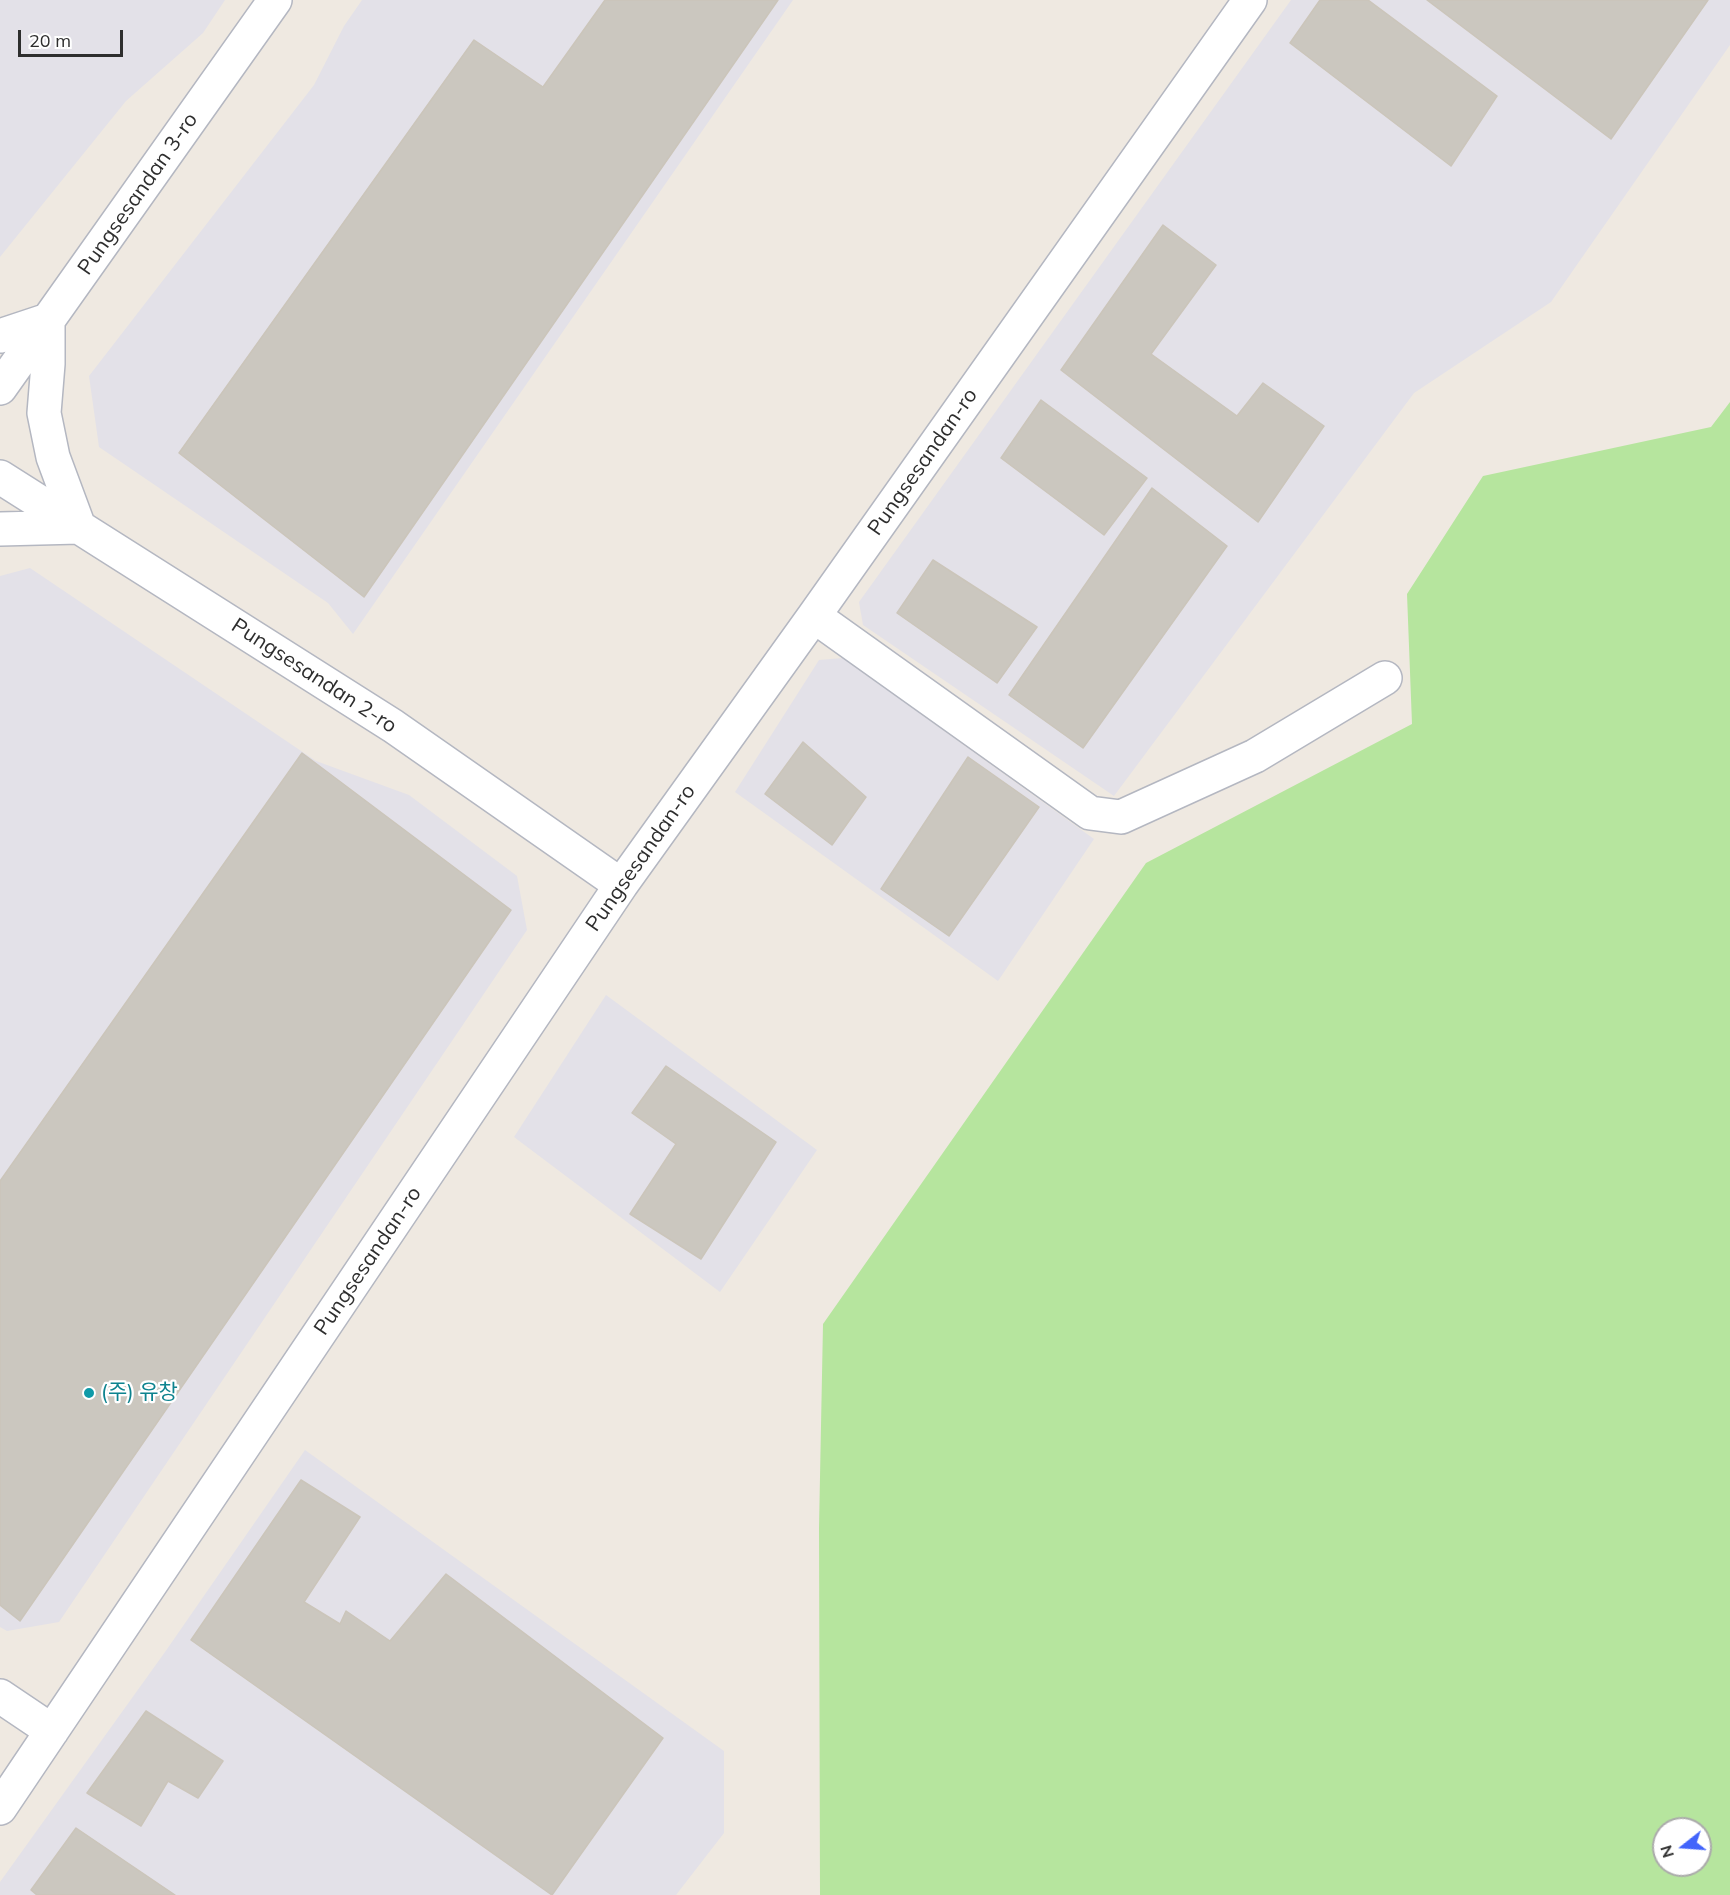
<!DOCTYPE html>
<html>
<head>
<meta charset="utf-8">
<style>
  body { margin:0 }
  #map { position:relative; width:1730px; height:1895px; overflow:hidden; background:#efe9e1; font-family:Mulish,sans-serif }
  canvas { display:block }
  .north { position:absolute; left:1652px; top:1817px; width:60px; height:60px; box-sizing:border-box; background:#fff; border:2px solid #ababab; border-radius:50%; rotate:253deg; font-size:16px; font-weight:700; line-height:24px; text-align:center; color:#2e2e2e }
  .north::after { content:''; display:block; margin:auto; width:21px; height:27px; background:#4264fb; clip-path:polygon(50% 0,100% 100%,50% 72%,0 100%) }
  .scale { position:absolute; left:18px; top:30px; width:105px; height:27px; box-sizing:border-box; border:3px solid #2e2e2e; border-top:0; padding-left:8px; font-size:18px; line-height:21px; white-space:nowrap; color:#2e2e2e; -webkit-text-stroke:4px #fff; paint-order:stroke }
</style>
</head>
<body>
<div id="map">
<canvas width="1730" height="1895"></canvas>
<div class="north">N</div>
<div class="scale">20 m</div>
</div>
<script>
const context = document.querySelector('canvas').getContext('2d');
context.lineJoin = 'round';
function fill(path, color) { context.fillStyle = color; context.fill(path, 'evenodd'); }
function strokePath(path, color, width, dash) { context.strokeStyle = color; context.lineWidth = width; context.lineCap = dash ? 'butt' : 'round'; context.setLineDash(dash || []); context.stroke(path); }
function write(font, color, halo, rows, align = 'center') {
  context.font = font + ' Mulish,"Noto Sans KR",sans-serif'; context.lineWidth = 4.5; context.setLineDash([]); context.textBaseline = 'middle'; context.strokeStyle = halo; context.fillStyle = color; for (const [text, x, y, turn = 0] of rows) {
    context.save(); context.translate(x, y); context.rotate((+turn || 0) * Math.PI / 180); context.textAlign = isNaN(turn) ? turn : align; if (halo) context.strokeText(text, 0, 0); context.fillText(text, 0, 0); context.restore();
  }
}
fill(new Path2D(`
  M0,0h225l-22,33 -77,68 -126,156z
  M362,0h431l-440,634 -25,-31 -229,-156 -10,-71 225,-291 30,-59z
  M1291,0h439v45l-179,257 -137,91 -300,403 -251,-171 -4,-23z
  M30,568l286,193 93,34 108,81 10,54 -468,692 -52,9 -7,-4v-1051z
  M843,658l251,181 -96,142 -263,-189 84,-132z
  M606,995l211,155 -97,142 -206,-155z
  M305,1450l419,301v82l-48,62h-676v-13l165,-230z`), '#e3e1e8');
fill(new Path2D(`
  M1730,402v1493h-910l-1,-367 4,-204 323,-461 266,-139 -5,-130 76,-118 228,-49zM1664,1829h36v36h-36z`), '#b6e59e');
const building = new Path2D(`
  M605,0h173l-414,597 -185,-144 295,-413 69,47z
  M1320,0h48l129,96 -46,70 -161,-123z
  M1427,0h281l-97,139z
  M1163,225l53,40 -65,89 86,62 26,-33 61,43 -66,96 -197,-152z
  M1041,400l106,78 -43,57 -103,-77z
  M1152,488l75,58 -144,202 -74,-53z
  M933,560l104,67 -40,56 -100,-70z
  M803,742l63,55 -34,48 -67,-51z
  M302,753l209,157 -491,711 -20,-16v-424z
  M968,757l71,50 -90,129 -68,-47z
  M666,1066l110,76 -75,117 -71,-45 46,-70 -44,-31z
  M301,1480l59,37 -56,85 36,22 6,-13 44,30 56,-67 217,164 -111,157 -361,-255z
  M146,1711l77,50 -25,37 -30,-17 -27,45 -54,-33z
  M76,1828l99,67h-138l-6,-5z`);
fill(building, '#cbc7bf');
strokePath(building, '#cbc5ba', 1.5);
const minor = new Path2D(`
  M0,336l48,-16v44l-4,49 9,44 26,70 -79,2
  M0,388l275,-388
  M0,477l393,249 228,159
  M814,616l276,197 31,4 134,-61 130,-78
  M0,1696l52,35
  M0,1808l621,-923 193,-269 436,-616`);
strokePath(minor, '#b4b7c1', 36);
strokePath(minor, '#fff', 33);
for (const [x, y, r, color] of [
  [89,1393,6,"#0f9aa8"]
]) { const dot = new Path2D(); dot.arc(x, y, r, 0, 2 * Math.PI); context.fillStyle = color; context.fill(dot); strokePath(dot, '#fff', 2); }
write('21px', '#2e2e2e', '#fff', [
  ["Pungsesandan 3-ro",138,194,-55],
  ["Pungsesandan-ro",923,462,-55],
  ["Pungsesandan 2-ro",314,676,33],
  ["Pungsesandan-ro",641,858,-55],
  ["Pungsesandan-ro",368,1261,-56]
]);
write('21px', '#0d838f', '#fff', [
  ["(주) 유창",101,1393]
], 'left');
</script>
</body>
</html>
